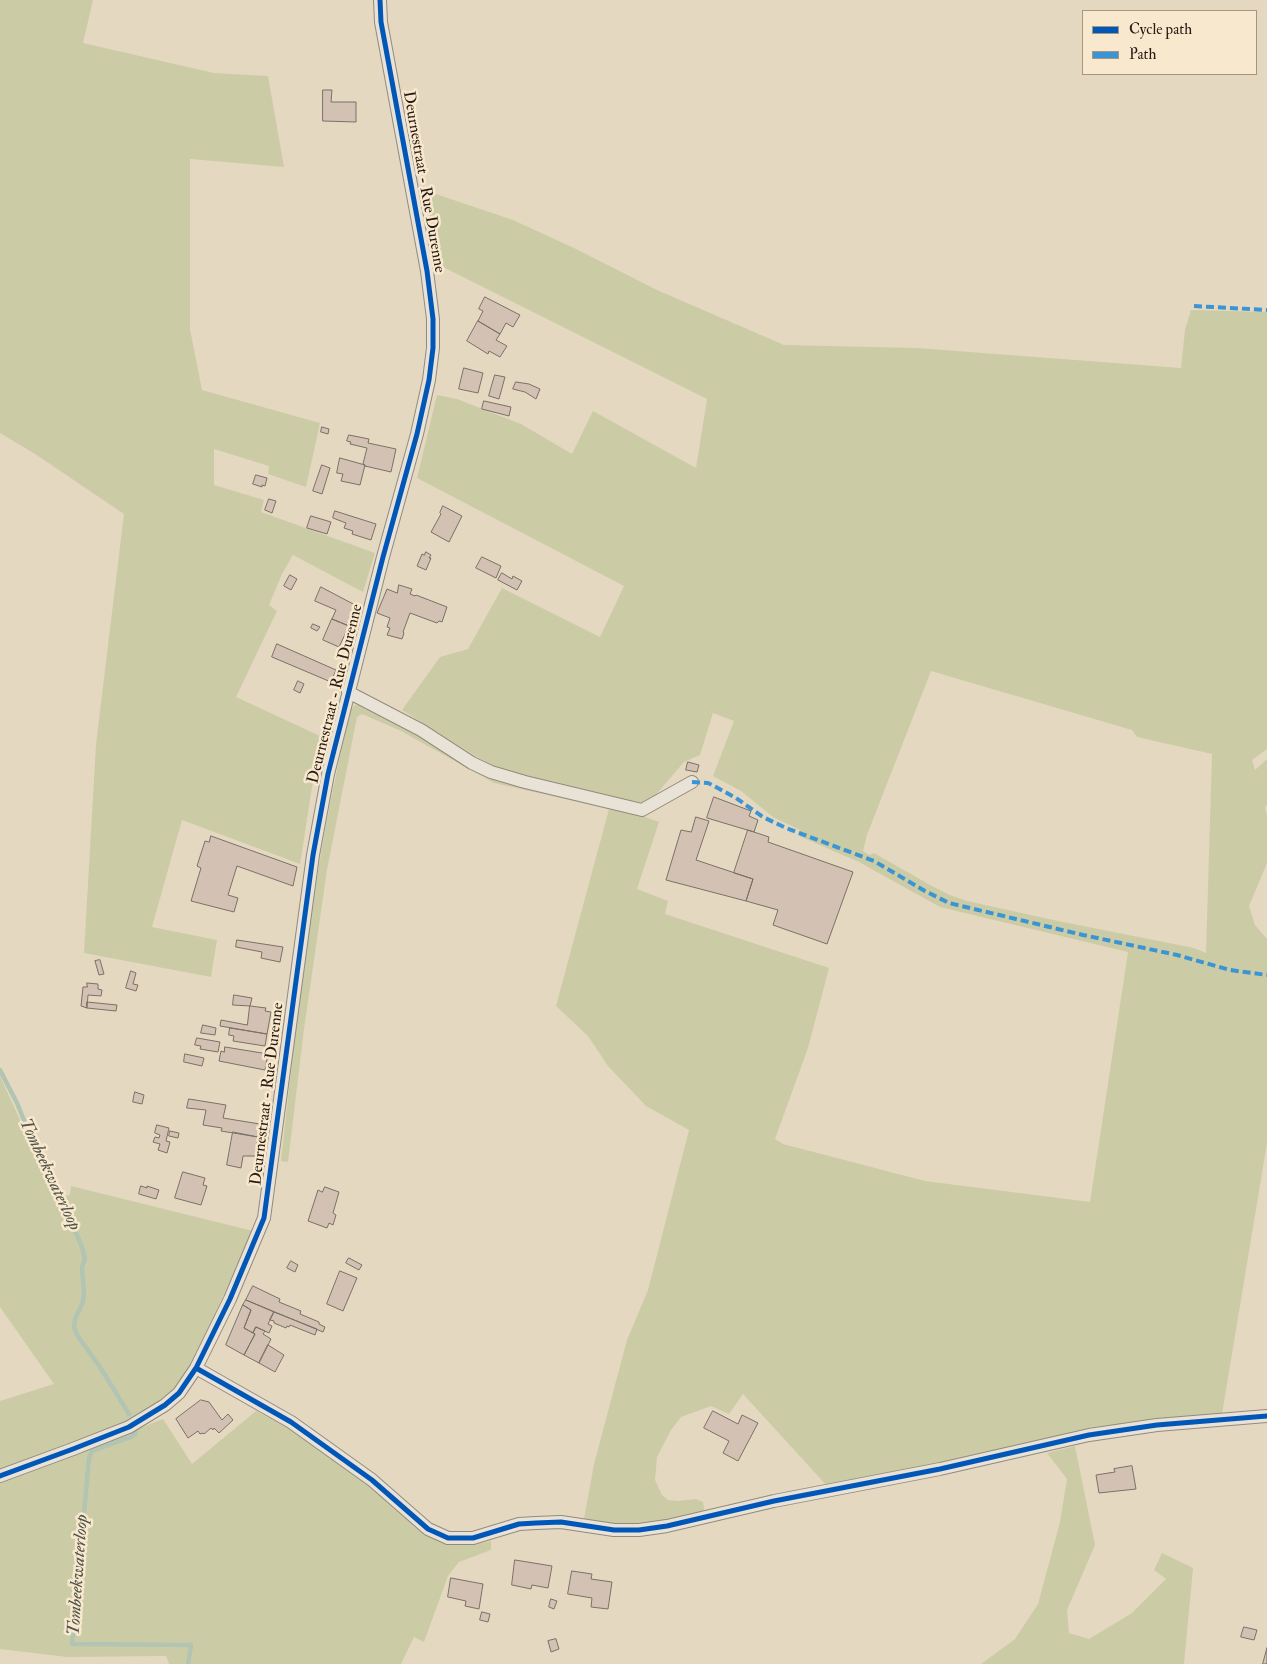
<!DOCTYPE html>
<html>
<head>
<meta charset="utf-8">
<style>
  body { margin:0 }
  #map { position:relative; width:1267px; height:1664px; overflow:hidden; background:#e5d8c1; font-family:"IM FELL Double Pica",serif }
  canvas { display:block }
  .legend { position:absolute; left:1082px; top:10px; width:175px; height:65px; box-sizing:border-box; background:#f8e8cd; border:1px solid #a49683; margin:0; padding:6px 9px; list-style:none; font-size:15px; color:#271b14 }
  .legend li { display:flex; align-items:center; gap:10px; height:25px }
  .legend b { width:25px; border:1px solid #a49683 }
</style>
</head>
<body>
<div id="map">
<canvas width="1267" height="1664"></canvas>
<ul class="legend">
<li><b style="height:6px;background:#0057b8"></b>Cycle path</li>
<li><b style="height:6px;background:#3b94d3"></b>Path</li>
</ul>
</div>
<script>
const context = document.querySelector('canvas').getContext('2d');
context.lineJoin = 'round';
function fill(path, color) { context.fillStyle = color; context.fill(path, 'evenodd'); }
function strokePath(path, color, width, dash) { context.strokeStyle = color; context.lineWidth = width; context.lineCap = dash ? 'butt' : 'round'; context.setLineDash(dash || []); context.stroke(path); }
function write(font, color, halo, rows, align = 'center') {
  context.font = font + ' "IM FELL Double Pica",serif'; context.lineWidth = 5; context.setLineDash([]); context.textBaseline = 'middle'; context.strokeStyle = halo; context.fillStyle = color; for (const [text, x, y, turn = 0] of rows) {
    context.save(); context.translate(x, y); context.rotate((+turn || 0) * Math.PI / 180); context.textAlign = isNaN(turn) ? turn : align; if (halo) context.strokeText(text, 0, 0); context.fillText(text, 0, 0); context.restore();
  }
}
fill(new Path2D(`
  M0,0h93l-10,43 131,30 54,3 16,91 -94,-8v170l12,61 118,33 -14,64 -38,-13 1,-8 -55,-17v36l50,15 -3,12 114,41 -12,39 -70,-37 -11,19 -13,31 8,6 -41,86 84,39 -20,128 -118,-44 -30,107 65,13 -6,37 -127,-24 12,-209 28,-230 -89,-60 -35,-21z
  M427,191l86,29 61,28 83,42 127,55 133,3 264,20 4,-38 6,-20 76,2v437l-15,11 3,10 12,-11v46l-2,3 2,7v48l-18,43 6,19 12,14v204l-45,271 -129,13 -98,24 -167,36 -85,-93 -14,20 -18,-8 -30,11 -10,13 -14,27 -2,23 7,15 6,5 10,1 18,-2 7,3 2,12 -75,13 -46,-8 10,-55 33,-124 21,-50 41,-160 -43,-24 -38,-40 -20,-30 -32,-30 53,-197 -115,-26 -93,-52 -39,-17 -5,3 -2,10 -28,143 -23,159 -16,133 -7,-1c17,-152 33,-304 70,-452l4,-4 5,-1 61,29 43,29 181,52v3l14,5 -22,67 31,12 -3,13 164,54 -21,80 -33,91 8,5 142,37 165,21 38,-250 -188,-45 -81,-45 -60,-26 1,-6 -27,-13 -32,-26 -28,-15 21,-55 -21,-8 -13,42 -16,7 -36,42 -117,-25 -41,-14 -88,-55 38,-53 28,-8 34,-61 98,49 24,-51 -207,-108 20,-83 20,4 64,25 51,30 21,-43 103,57 11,-69 -272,-136zM931,671l201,59 5,7 75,17 -6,199 -12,-5 -136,-27 -91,-20 -17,-6 -18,-9 -58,-33 -5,2 -6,-4 4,-16z
  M0,1076l55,121 15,-2 1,-9 182,45 -58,126 -11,21 -15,16 -23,18 -19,10 -127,51v-72l54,-17 -54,-77z
  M256,1411l33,17 94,64 61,50 18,3h11l18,-4v9l-32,12 -11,14 -24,66 -10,-5 -13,27h-232l-3,-8 -99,1 -67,-8v-167l163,-63 29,45z
  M1075,1446l20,99 -28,65 2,23 20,6 43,-26 34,-34 -12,-9 8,-17 31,15 -9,96h-203l34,-25 23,-35 22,-82 7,-43 -20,-26z`), '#cbcca6');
strokePath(new Path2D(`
  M0,1070l17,33 23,57 27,52 15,35 3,12 -3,8 2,26 -1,9 -8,17 -1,8 3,8 23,32 29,47
  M136,1430l-1,4 -4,3 -39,14 -3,7 -17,186 119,1 -3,19`), '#b2c4b2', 4.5);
const building = new Path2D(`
  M323,90h9l-1,12h25v20l-33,-1z
  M485,297l35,18 -7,12 -7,-4 -6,11 -22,-13 5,-10 -4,-2z
  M478,321l22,13 -4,6 11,6 -7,11 -11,-6 -1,3 -21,-13z
  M464,368l19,5 -5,20 -19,-4z
  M495,375l10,2 -6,22 -10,-3z
  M516,382l13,2 11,5 -4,10 -11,-7 -12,-3z
  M484,401l27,6 -2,9 -27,-7z
  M322,427l7,2 -1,5 -7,-2z
  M349,435l20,4 -1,4 28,6 -5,23 -26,-6v-1l-2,-1 4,-16 -17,-4 1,-2 -4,-1z
  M340,458l25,7 -5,20 -19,-4 2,-7 -6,-1z
  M322,465l8,3 -8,26 -9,-3z
  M256,475l11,3 -2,8 -3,-1v2l-9,-3z
  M269,499l7,2 -4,12 -7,-3z
  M443,506l19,10 -13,26 -18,-10 10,-18 -1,-1z
  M335,511l41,13 -5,16 -19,-6 1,-3 -9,-3 2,-5 -13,-5z
  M311,516l20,6 -4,12 -20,-6z
  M426,552l5,3 -2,3h2l-5,12 -9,-4 5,-12 2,1z
  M482,557l19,9 -5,12 -20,-10z
  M502,573l10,6 1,-3 9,5 -5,9 -19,-10z
  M290,575l7,4 -6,11 -7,-4z
  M399,585l13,4 -2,5 5,2 1,-1 31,12 -5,15 -3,-1 -2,2 -27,-10 -7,19 1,1 -2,6 -15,-4 3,-7 -3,-1 3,-9 -13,-5 10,-24 10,4z
  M321,587l36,19 -8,20 -17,-7 4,-9 -21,-9z
  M332,619l17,7 -10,21 -16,-7z
  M313,624l7,3 -3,4 -6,-3z
  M277,644l59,26 -5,12 -59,-25z
  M298,681l6,3 -4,9 -6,-3z
  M688,762l11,3 -2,7 -11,-2z
  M714,797l37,14 -2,5 9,4 -4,12 -47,-14z
  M696,817l13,4 -13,39 57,19 -7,22 -80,-21 15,-50 10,2z
  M748,830l21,7 -1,5 85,30 -26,72 -54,-19 5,-15 -32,-9 7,-22 -19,-6z
  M211,836l86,31 -4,19 -56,-20 -9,29 10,3 -4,14 -43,-11 10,-33 -4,-2 8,-25 4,1z
  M237,940l46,7 -3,15 -19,-4 1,-6 -26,-5z
  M100,960l4,14 -5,1 -4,-14z
  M131,971l5,2 -3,11 5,1 -2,6 -10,-3z
  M87,983l11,1v5l4,1 -1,6 -13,-1 -1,13 -6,-2 2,-19h4z
  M234,995l18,3 -2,8 -17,-1z
  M87,1002l30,3 -1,6 -29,-3z
  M250,1006l16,2 -1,3 6,1 -4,22 -47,-8 1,-6 26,5z
  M203,1025l13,3 -1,7 -14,-2z
  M230,1028l37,6 -2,12 -32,-5 1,-5 -5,-1z
  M197,1038l23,4 -2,10 -18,-3 1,-3 -6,-1z
  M225,1047l43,7 -3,16 -46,-9 2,-10 3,1z
  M185,1054l19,4 -2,8 -18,-4z
  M135,1092l9,3 -2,9 -9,-2z
  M189,1099l37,6 -3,13 37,6 -2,13 -37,-6 1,-3 -19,-3 3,-15 -19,-2z
  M157,1125l12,3 -3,13 4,1 -3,11 -9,-3 2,-6 -7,-2 2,-5 4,1 1,-3 -5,-2z
  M170,1131l9,2 -1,5 -9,-2z
  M233,1132l25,5 -3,19h-12l-2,12 -14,-3z
  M183,1172l22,6 -2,7 4,1 -6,19 -26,-7z
  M141,1186l6,2v-2l12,4 -3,9 -17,-5z
  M325,1187l14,5 -6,21 3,2 -3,10 -4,-2 -2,5 -19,-7 10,-31 4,2z
  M349,1258l13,7 -3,5 -13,-7z
  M291,1261l7,4 -3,7 -8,-4z
  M340,1271l17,7 -14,33 -16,-7z
  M253,1286l27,13 -1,3 22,9 -1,3 19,8v2l6,3 -2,5 -77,-32z
  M246,1300l28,12 -6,12 4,2 -3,7 -13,-6 -3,6 -9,-5 7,-18 -8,-5z
  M243,1305l8,5 -7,18 11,6 -11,21 -18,-10z
  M274,1312l43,17 -2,6 -25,-10 -1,2 -2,-1 -1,2 -12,-5v-2l-4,-1z
  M256,1327l9,4 -2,3 8,5 -12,24 -15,-8 11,-21 -2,-1z
  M268,1345l16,10 -9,17 -16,-9z
  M201,1400l8,2 13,18 6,-6 5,6 -14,13 -5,-5 -1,2 -2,-2 -7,6 -1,-1 -3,1 -2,-3 -10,7 -12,-19z
  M713,1411l25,13 4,-9 16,8 -20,38 -15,-8 6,-12 -25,-13z
  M1132,1466l4,23 -37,4 -3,-18 19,-3 -1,-3z
  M515,1560l37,6 -4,22 -16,-3 -1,4 -19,-4z
  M572,1571l20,3 -1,5 21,3 -4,27 -17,-2 1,-9 -24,-4z
  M451,1578l32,6 -4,25 -14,-3 1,-5 -18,-4z
  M551,1599l6,2 -3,8 -5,-2z
  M482,1612l8,2 -2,8 -8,-2z
  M1244,1627l13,3 -3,10 -13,-3z
  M556,1639l3,10 -8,3 -3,-11z
  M1267,1648v16h-4z`);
fill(building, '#d3c2b4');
strokePath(building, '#797165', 1);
const minor = new Path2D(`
  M348,692l73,38 51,33 19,9 34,10 117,28 50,-28
  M196,1368l95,54 81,58 56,49 20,9h25l46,-14 17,-1 25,-1 53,8h25l28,-4 107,-25 166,-32 149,-34 68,-10 110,-9
  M0,1476l73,-27 56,-22 36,-22 14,-12 17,-25 34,-69 34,-81 49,-363 15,-81 55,-217 34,-123 12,-54 4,-32v-29l-6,-48 -46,-249 -1,-22`);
strokePath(minor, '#938a7d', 14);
strokePath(minor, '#e9e2d7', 12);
strokePath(new Path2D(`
  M1194,306l73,4
  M692,782l16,1 6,3 22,12 27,19 23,11 88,33 51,30 24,12 134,32 94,20 53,15 37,5`), '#3b94d3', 4, [8, 4]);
strokePath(new Path2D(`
  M196,1368l95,54 81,58 56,49 20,9h25l46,-14 17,-1 25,-1 53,8h25l28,-4 107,-25 166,-32 149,-34 68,-10 110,-9
  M0,1476l73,-27 56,-22 36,-22 14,-12 17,-25 34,-69 34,-81 49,-363 15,-81 55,-217 34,-123 12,-54 4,-32v-29l-6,-48 -46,-249 -1,-22`), '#0057b8', 5);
write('16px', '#271b14', '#f8e8cd', [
  ["Deurnestraat - Rue Durenne",423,182,80],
  ["Deurnestraat - Rue Durenne",336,694,-76],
  ["Deurnestraat - Rue Durenne",268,1094,-83]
]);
write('italic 18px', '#505349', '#f8e8cd', [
  ["Tombeekwaterloop",49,1175,65],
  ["Tombeekwaterloop",79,1575,-86]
]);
</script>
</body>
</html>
